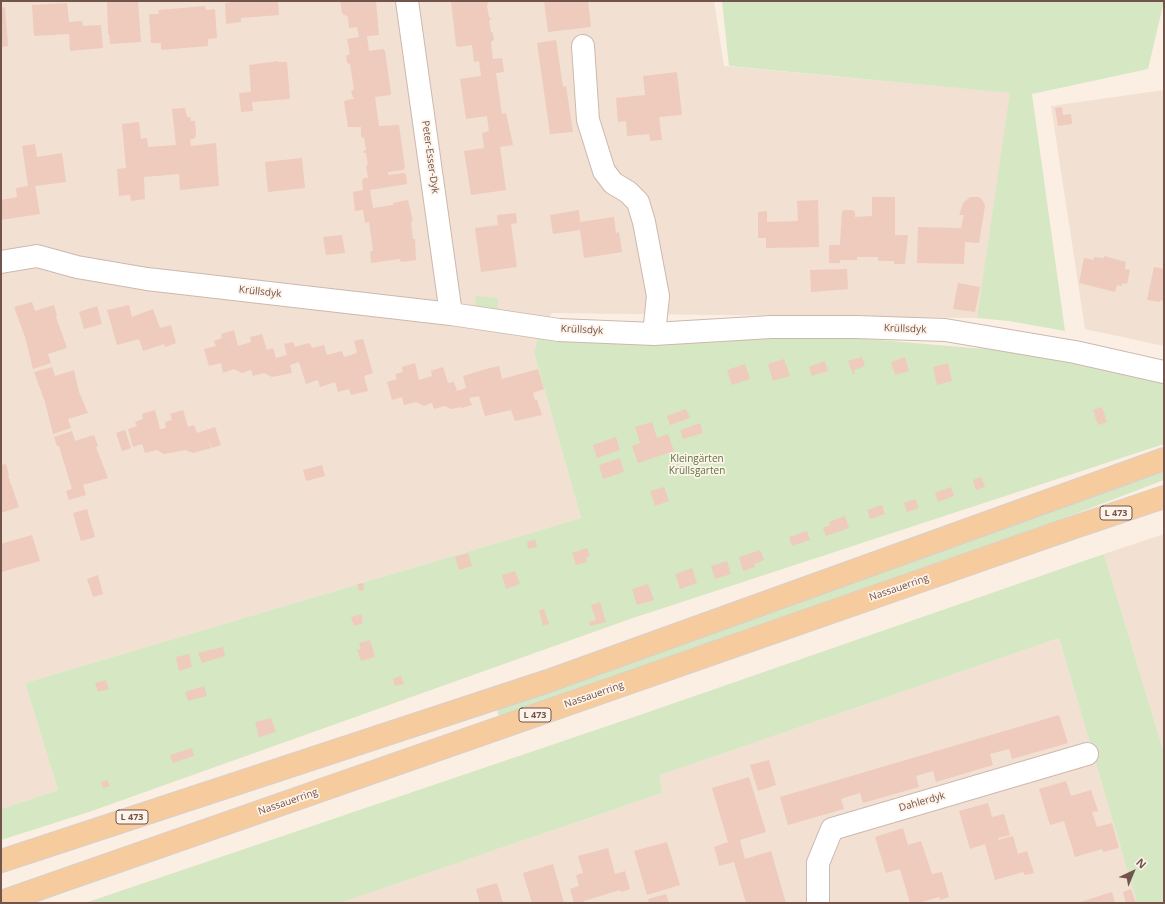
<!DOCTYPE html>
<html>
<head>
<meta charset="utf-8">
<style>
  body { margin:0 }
  #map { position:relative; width:1165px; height:904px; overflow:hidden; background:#fbefe3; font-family:"Open Sans",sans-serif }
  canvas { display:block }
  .frame { position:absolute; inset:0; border:2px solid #71544b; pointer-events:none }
  .north { position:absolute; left:1113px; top:852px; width:40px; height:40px; -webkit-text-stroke:3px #fef3e9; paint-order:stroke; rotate:44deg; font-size:11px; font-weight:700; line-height:16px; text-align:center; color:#71544b }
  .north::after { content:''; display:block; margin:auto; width:14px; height:18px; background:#71544b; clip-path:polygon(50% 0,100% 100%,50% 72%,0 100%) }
</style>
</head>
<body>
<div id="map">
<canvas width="1165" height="904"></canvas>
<div class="frame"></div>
<div class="north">N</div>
</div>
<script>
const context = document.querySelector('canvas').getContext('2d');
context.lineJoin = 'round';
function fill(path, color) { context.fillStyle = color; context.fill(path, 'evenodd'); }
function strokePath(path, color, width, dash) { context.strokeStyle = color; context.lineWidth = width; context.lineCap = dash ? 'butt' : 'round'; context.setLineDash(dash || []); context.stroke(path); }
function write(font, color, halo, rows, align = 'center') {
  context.font = font + ' "Open Sans",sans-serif'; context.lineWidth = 3.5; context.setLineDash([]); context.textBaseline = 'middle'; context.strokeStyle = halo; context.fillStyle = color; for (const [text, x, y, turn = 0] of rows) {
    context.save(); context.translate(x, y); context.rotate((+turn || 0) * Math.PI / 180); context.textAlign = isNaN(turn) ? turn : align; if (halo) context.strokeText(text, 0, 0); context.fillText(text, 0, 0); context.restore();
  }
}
fill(new Path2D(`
  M1,1h713l10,65 289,27 -36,225 -425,-5 -14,24 -4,16 47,165 -556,165 33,107 -57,19z
  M1164,90v256l-79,-17 -34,-223z
  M1164,534v219l-60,-199z
  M1059,638l78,265h-797l322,-110 -2,-18z`), '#f2e0d2');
fill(new Path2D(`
  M722,1h442l-16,68 -116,25 33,237 -56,-10 -32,-3 33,-225 -281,-27z
  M476,296l22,2 -1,16 -23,-2z
  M538,337l151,3 167,-2 199,17 109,26v63l-534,175 -541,193 -88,28v-31l57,-19 -33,-107 556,-165 -47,-165z
  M1164,472v8l-267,102 -397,138 -5,-17z
  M1104,554l60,199v150h-27l-78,-265 -399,137 2,18 -322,110h-255l552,-187z`), '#d6e7c3');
fill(new Path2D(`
  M107,1h31l3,41 -31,2 -1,-10h-1z
  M239,1h39l1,14 -38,3v4l-15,2 -1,-21z
  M340,1h36l3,34 -12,1 2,15 14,-2 2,2 6,42 -1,2 -15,2 4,29 20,-1 6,43 -2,2 -15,2v3l16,-2 2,2 1,9 -37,6 3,18 20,-3v-2l15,-3 5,21 -2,1 2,17h2l1,21 -15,2 -1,-3 -29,4 -1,-12h3l-4,-29 -4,1 -2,-13 -8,1 -2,-19 10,-2 -1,-9 2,-3h4l-2,-12 2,-1 -2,-12h-2l-1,-2 3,-1 -2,-12 -3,-1v-10h-13l-4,-25 2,-2 8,-1 -3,-7 3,-3 -4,-25 -3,-1 -1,-7 4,-2 -3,-15 12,-2 -2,-10 -8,1 -1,-11 -6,-4z
  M451,1h38l-2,5 2,11 3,2 -3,1 2,12 2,1 1,7 -3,2 2,17 9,-1 2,14 -8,1 6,41 4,-1 7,32 -13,2 6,43 -35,5 -7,-44 20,-3 -2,-15 7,-2 -2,-15 -21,3 -6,-40 21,-3 -2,-15 -5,1 -2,-17 -14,2 -2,-2z
  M544,1h44l3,26 -43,5z
  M67,3l2,19 13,-1 1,5 18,-1 2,23 -33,3 -1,-17 -35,2 -2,-31z
  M205,6l1,4 9,-1 2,29 -9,1v7l-47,4v-7h-10l-2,-29h10l-1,-4z
  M5,7l3,39 -7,1v-39z
  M556,40l7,47 3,-1 7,46 -23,2 -13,-91z
  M278,61v1h9l3,37 -38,3 1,9 -12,1 -2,-19 12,-1 -2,-27z
  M677,72l5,43 -23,2 3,23 -12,1 -1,-7 -22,2 -1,-15 -8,1 -2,-24 29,-3 -2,-19z
  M1062,107l1,8 8,-1 1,10 -14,2 -3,-18z
  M185,108l2,9h3l1,4h4l1,14 -2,4h-4l1,7 25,-3 3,43 -39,4 -1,-16 -35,3 1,22 -14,2 -1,-6 -11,1 -2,-27 9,-1 -4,-44 17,-2 2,17 6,-1 1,9 28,-2 -4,-36z
  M35,144l2,13 25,-4 4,29 -31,4 5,28 -39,6v-20l16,-3 -1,-9 12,-2 -6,-40z
  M302,158l3,30 -37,4 -3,-30z
  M872,197h23v38h13l-3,29h-11v-3h-16v-4h-21v3h-17v3h-11v-18h11l2,-33 2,-2h8l3,2v5l17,-1z
  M970,197h9l4,4 2,5 -6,37 -14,-1 -1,22 -47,-1 1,-36 43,1 3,-13h-5l1,-2 3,-10z
  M818,200l1,47 -53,1v-10h-8v-26l9,-1v11l31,-1 -1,-20z
  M579,210l1,12 34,-5 2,16 3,-1 3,20 -38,6 -4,-28 -27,4 -3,-19z
  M516,213l1,10 -6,1 6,43 -36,5 -6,-44 23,-3 -1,-10z
  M342,235l3,18 -19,2 -3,-18z
  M1104,256l22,6 -1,7 5,1 -3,14 -5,-1v3l-5,-1 -2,7 -36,-9 5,-25 10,2v-3l10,1z
  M1154,267l10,2v32l-4,-1v2l-13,-2z
  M847,269l1,20 -37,3 -1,-22z
  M958,283l22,4 -5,25 -22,-3z
  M32,302l3,9 19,-6 3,11 -1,1 11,31 -19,6 3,9 -18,6 -8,-32 -11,-30z
  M129,305l3,12 21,-8 7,19 11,-3 5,18 -11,4 -1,-3 -21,7 -4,-12 -22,6 -10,-35z
  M97,306l5,18 -18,5 -5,-17z
  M234,330l4,16 13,-4 -1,-5 12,-3 5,16 6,-2 3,10 11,-3 -3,-11 9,-2 2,5 13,-4 3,2 1,3 12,-3 3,10 15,-4 2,6 13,-4 -3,-12 9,-2 10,34 -9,3 4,15 -17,4 -2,-6 -11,3 -3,-10 -15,5 -2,-7 -12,4 -7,-22 -9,3 2,8 -20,4 -8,-4 -11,3 -2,-6 -9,3 -8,-4 -11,4 -2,-10 -12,3 -5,-17 12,-3 -2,-5 8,-3 -1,-4z
  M862,357l3,9 -11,4 1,4h-2l-5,-13z
  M905,357l4,14 -14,4 -4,-13z
  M784,359l6,17 -17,5 -5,-17z
  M825,361l3,10 -16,5 -3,-9z
  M415,363l4,17 13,-4 -1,-5 12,-4 5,16 6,-1 3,9 9,-3 -3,-12 23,-7 13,-3 3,13 36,-10 6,20 -11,4 2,7h2l5,15 -27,6 -4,-11 -26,6 -6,-20 -10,2 3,7 -10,3 -1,-1 -9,2 -8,-3 -10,3 -2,-6 -8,3 -8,-4 -12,3 -2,-8 -10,3 -5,-18 10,-3 -2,-5 8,-2 -1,-5z
  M948,363l4,18 -15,4 -4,-18z
  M745,364l5,15 -18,6 -5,-15z
  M52,367l3,9 19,-6 5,22 9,21 -20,6 3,9 -18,6 -8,-32 -11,-30z
  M1102,407l5,15 -9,3 -5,-15z
  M686,409l4,9 -20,7 -3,-9z
  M155,410l5,19 6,-1 -1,-6 7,-2 -2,-6 13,-4 5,17 6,-2 3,8 18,-6 6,18 -9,3 -4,-11 3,11 -18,5 -8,-3 -21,4 -7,-4 -12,3 -3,-9 -9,3 -5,-18 9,-3 -2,-4 8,-3 -1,-5z
  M652,422l5,16 11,-4 6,17 -36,12 -6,-17 8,-3 -5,-16z
  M700,423l3,10 -20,6 -3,-9z
  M125,430l6,18 -9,3 -6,-18z
  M72,431l3,10 19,-6 4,11 -2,1 12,31 -25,7 3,10 -17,5 -3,-9 6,-2 -13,-43h-2l-3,-9z
  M616,437l4,13 -23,8 -4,-13z
  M620,458l4,14 -21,7 -4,-14z
  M6,464l3,11 -1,1 11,31 -18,6v-48z
  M322,465l3,11 -19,5 -3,-11z
  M981,477l4,10 -9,3 -3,-10z
  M664,487l5,14 -14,5 -5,-15z
  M951,487l3,9 -16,6 -3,-9z
  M915,499l4,9 -12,4 -3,-9z
  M882,505l3,9 -15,5 -3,-9z
  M87,509l8,28 -14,4 -8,-28z
  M845,516l4,12 -23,8 -3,-8 7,-3 -1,-3z
  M807,531l3,9 -18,6 -3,-9z
  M32,535l8,26 -39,11v-28z
  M535,539l2,8 -9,2 -1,-7z
  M587,548l3,8 -4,1 1,5 -11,3 -4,-12z
  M760,550l4,10 -10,4 1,3 -12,4 -4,-14z
  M468,553l4,13 -13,4 -4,-13z
  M727,561l4,13 -16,5 -4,-13z
  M692,568l5,15 -17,6 -5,-15z
  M515,571l5,13 -14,5 -4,-14z
  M98,575l5,19 -10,3 -6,-18z
  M363,583l1,7 -5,1 -2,-7z
  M648,584l6,16 -17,5 -5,-16z
  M600,602l6,20 -16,4 -1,-4 7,-2 -5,-15z
  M544,609l5,15 -6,2 -4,-16z
  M361,614l2,9 -9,3 -3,-9z
  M370,640l5,17 -14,4 -4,-11 4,-1 -2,-6z
  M223,647l2,9 -23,7 -4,-10z
  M189,654l3,13 -13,4 -3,-14z
  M401,676l3,8 -9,2 -2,-7z
  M106,680l3,9 -11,3 -3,-9z
  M204,686l3,10 -19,5 -3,-9z
  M1059,715l9,28 -56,16 -3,-10 -19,5 3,11 -57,17 -3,-11 -17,5 3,11 -56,16 -3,-10 -10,3 -9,3 3,10 -56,16 -8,-28z
  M271,718l5,14 -17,5 -4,-15z
  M192,748l2,8 -21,7 -3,-8z
  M769,760l7,25 -18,6 -8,-26z
  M749,777l17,55 -26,8 5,19 26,-8 15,52h-40l-12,-41 -15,4 -2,-9 -3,-10 14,-5 -16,-54z
  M107,780l3,6 -7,2 -2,-6z
  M1066,781l5,15 20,-6 7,21 -6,1 5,15 15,-4 7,25 -16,4 -1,-3 -27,8 -11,-36 -14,4 -11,-36z
  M988,803l4,14 12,-3 6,21 -12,3v2l15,-4 5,18 9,-3 7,22 -9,2 -2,-3 -28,8 -10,-36 -15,5 -11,-38z
  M903,828l5,17 13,-4 11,33 10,-2 7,25 -9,3 -1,-3 -21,6h-8l-10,-34 -14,4 -11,-36z
  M667,842l13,43 -33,10 -13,-44z
  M608,848l7,26 10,-3 5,18 -9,3 -1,-2 -36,11v2h-10l-4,-14 9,-3 -3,-11 7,-2 -5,-17z
  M553,864l11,39h-32l-9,-30z
  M497,883l6,20h-23l-4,-14z
  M1131,889l5,14h-10l-3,-11z
  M1112,892l3,11h-38z
  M666,894l3,9h-20l-1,-4z`), '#eecbbd');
const minor = new Path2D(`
  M407,1l44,313
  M583,46l5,74 16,51 9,12 15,9 10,10 6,20 14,74 -4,38
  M1,262l36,-6 40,11 70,12 304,35 108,16 95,4 117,-7h84l90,3 130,22 89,20
  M818,903v-40l14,-34 255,-75`);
const major = new Path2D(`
  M1,861l547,-180 616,-222
  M1,902l1068,-373 95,-32`);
strokePath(minor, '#cdb8ae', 24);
strokePath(major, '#d7cfcd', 24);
strokePath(minor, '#fff', 22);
strokePath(major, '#f6cc9f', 22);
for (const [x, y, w] of [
  [1116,513,32],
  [535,715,32],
  [132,817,32]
]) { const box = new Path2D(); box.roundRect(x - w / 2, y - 7, w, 14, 3); context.fillStyle = '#fef3e9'; context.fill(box); strokePath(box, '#71544b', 1); }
write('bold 9px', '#71544b', null, [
  ["L 473",1116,513],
  ["L 473",535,715],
  ["L 473",132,817]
]);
write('10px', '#71544b', '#fef3e9', [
  ["Peter-Esser-Dyk",430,157,82],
  ["Krüllsdyk",260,292,6],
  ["Krüllsdyk",905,329,2],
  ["Krüllsdyk",582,330,3],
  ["Nassauerring",899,588,-19],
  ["Nassauerring",594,695,-19],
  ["Nassauerring",288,802,-19],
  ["Dahlerdyk",922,802,-16]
]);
write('10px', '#587643', '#fef3e9', [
  ["Kleingärten",697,459],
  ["Krüllsgarten",697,471]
]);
</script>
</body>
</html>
